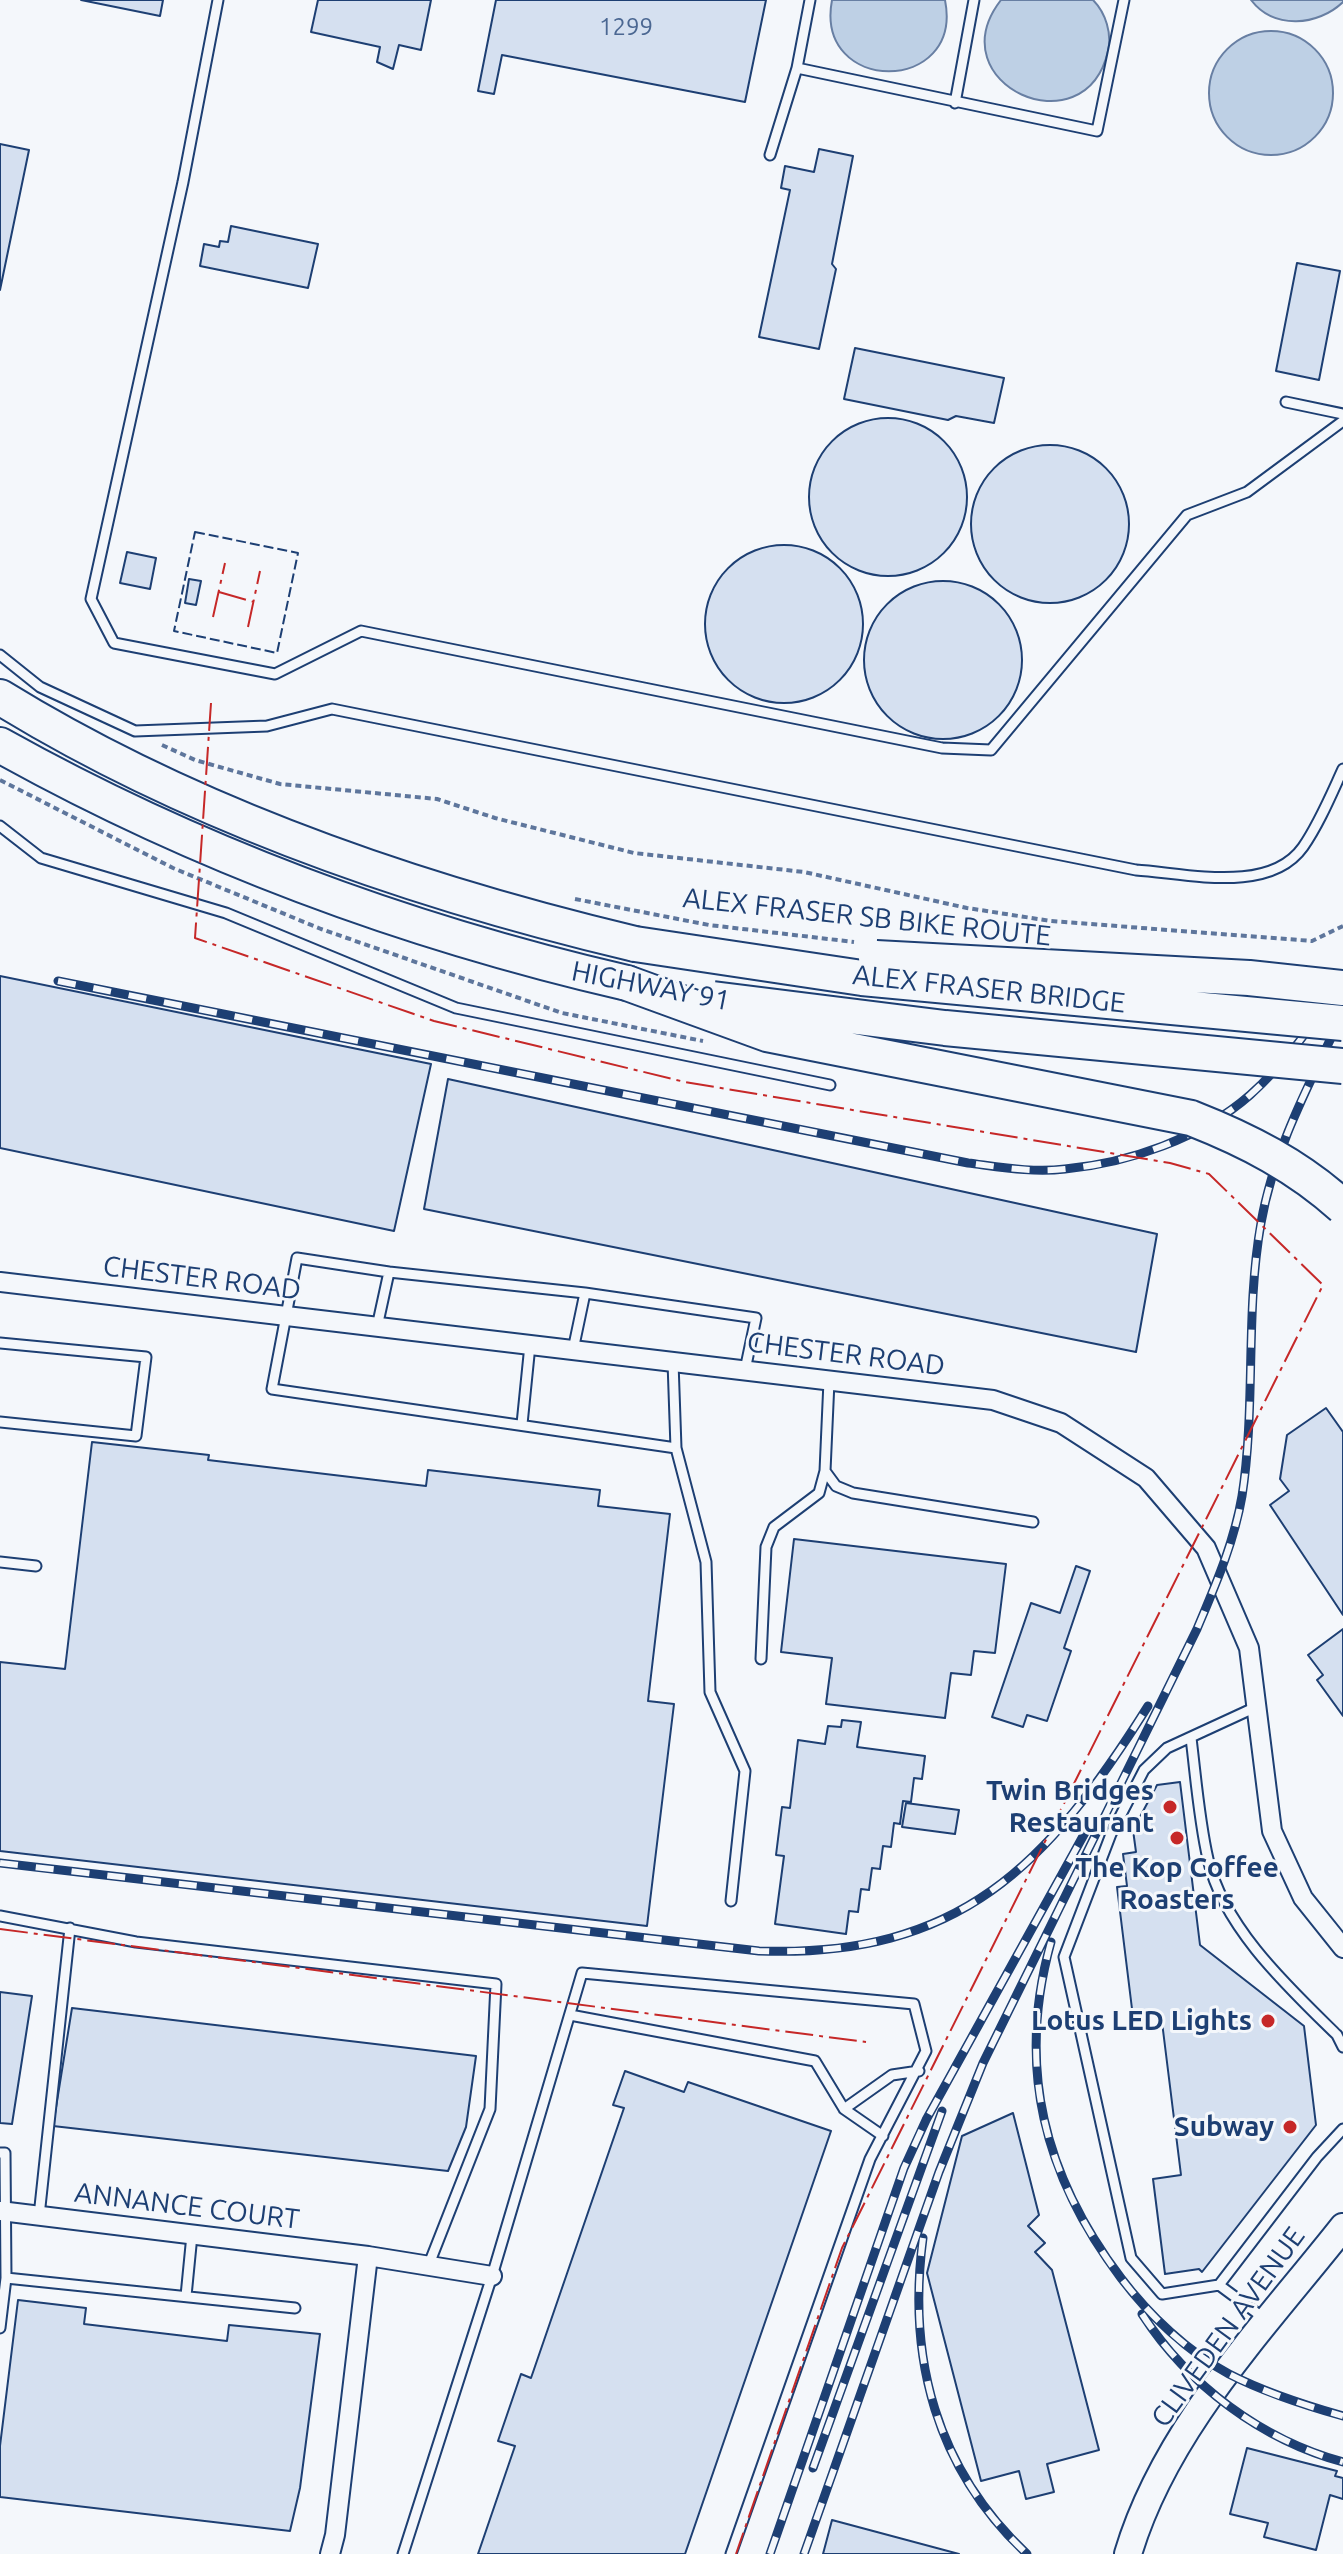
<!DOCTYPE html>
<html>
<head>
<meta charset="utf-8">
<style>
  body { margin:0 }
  canvas { display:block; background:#f4f7fb }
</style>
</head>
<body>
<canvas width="1343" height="2554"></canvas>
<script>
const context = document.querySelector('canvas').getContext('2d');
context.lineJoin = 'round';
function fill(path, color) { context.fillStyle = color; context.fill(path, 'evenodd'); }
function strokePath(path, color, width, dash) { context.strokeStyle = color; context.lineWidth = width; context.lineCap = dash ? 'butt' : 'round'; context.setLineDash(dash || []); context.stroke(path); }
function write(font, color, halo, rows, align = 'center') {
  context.font = font + ' Ubuntu,sans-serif'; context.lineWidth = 6; context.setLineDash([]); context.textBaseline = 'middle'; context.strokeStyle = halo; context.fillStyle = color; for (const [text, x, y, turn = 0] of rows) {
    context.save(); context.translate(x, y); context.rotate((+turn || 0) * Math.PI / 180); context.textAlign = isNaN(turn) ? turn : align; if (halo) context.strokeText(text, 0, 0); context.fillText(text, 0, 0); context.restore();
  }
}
const water = new Path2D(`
  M832,0h113c19,95 -131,95 -113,0z
  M1001,0h92c13,13 19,34 15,51 -23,100 -172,33 -107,-51z
  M1251,0h92v2c-25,24 -69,28 -92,-2z
  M1209 93a62 62 0 1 1 124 0a62 62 0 1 1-124 0Z`);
fill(water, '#bed0e5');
strokePath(water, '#687fa3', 2);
const building = new Path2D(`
  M81,0h82l-3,16z
  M318,0h113l-10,50 -22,-5 -6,24 -16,-7 3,-15 -69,-15z
  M496,0h270l-21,102 -243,-47 -8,39 -16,-3z
  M0,144l29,6 -29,140z
  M819,149l34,7 -21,108 4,5 -17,80 -60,-12 31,-147 -9,-2 4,-22 29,6z
  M231,226l87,18 -10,44 -108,-22 4,-22 15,3 1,-6 8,1z
  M1297,263l43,8 -21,109 -43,-9z
  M855,348l149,30 -10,45 -38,-7 -8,4 -104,-21z
  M809 497a79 79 0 1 1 158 0a79 79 0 1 1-158 0Z
  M971 524a79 79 0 1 1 158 0a79 79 0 1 1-158 0Z
  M705 624a79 79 0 1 1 158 0a79 79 0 1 1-158 0Z
  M127,552l29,6 -6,31 -30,-6z
  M189,579l12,2 -5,24 -11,-2z
  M864 660a79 79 0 1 1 158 0a79 79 0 1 1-158 0Z
  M0,976l431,88 -37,167 -394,-83z
  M448,1079l709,155 -21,118 -712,-143z
  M1326,1408l17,24v183l-73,-110 19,-14 -9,-12 7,-44z
  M92,1442l117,13 -1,5 218,26 2,-16 172,20 -2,16 72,8 -22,187 26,3 -27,222 -647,-75v-189l65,7z
  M794,1539l212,25 -11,89 -21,-2 -3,24 -20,-2 -6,45 -119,-14 6,-46 -51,-6z
  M1076,1566l14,5 -26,77 7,3 -24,70 -20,-6 -4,12 -31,-10 39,-114 29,10z
  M1343,1629v87l-26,-36 6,-5 -15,-20z
  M842,1720l19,2 -4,25 68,9 -3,23 -8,-1 -3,24 -8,-1 -3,23 -6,-1 -3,24 -8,-1 -3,23 -8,-1 -3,22 -8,-1 -3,23 -9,-1 -3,23 -71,-10 9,-68 -8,-1 6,-48 8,1 8,-68 27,4 3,-18 13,1z
  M1180,1782l20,163 104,81 12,99 -114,147 -3,-3 -34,5 -12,-95 28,-4 -20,-161 -28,3 -16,-130 10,-1 -4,-32 13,-2 -3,-22 24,-45z
  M906,1803l53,7 -4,24 -53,-7z
  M0,1992l32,4 -20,128 -12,-1z
  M72,2008l404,48 -10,71 -18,44 -395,-45z
  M625,2071l59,21 4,-10 143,49 -146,423h-207l37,-108 -17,-5 23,-67 10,4 93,-270 -11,-3z
  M1013,2113l26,102 -11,11 17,17 -10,9 17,18 47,180 -52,14 7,28 -28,7 -7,-28 -38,10 -54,-208 35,-137z
  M18,2300l68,8 -2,16 143,17 2,-16 91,9 -20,154 -10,43 -290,-34v-51z
  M1247,2448l90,23 -2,5 8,2v21l-13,-4 -14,55 -52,-13 4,-14 -38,-9z
  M832,2520l127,34h-136z`);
fill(building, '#d5e0f0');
strokePath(building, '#1d3f73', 2);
const lane = new Path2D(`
  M218,0l-35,182 -92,417 23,44 161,31 86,-43 581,117 49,2 196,-235 60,-23 96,-71
  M797,68l300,63 27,-131
  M955,103l19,-103
  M770,155l27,-87 13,-68
  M1286,402l57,12
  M0,655l40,32 95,44 132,-5 65,-17 804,161c49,3 133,25 167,-23 16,-23 28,-52 40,-78
  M0,826l41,32 185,55 230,95 374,77
  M389,1272l-92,-14 -25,131 404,59
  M585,1293l171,25 -11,52
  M377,1327l12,-55 196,21 -12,57
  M0,1343l146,14 -10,79 -136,-14
  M673,1362l3,86 30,114 4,130 35,79 -14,130
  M522,1424l8,-79
  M825,1471l11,15 17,7 180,29
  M0,1562l36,4
  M761,1659l5,-112 8,-20 45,-34 6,-22 4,-90
  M1256,1707l-89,41 -23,22 -33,64 -47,123 67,301 31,36 57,-9 46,34
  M1191,1738c5,40 8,82 17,121 15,68 81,129 129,176l6,12
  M0,1916l136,26 360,42 -6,125 -61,155
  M570,2015l245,46 29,48 48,-34 27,-4
  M844,2109l39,27
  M0,2153h5l1,125 289,30
  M39,2216l31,-288
  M1219,2285l98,-128 26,-28
  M186,2296l6,-61
  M0,2328l6,-50
  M403,2554l89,-278 90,-303 332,31 12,47 -56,108 -139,395`);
const street = new Path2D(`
  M0,1282l993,118 68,23 85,55 60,70 43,100 23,183 31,67 40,50
  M0,2211l368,45 124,20
  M330,2554l5,-19 33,-279`);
const secondary = new Path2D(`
  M1128,2554c37,-125 136,-227 215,-327`);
const highway = new Path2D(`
  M0,697c193,119 416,195 635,247
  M0,745c197,110 407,187 627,238`);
strokePath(lane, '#1d3f73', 13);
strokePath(street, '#1d3f73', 22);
strokePath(secondary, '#1d3f73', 30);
strokePath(highway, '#1d3f73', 38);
strokePath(new Path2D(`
  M162,745l33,15 85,24 157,15 58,19 139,35 170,19 163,36 84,13 261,20 31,-15
  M575,899l134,26 145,17`), '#5e769c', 4, [6, 4]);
strokePath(lane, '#f4f7fb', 9);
strokePath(street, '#f4f7fb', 18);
strokePath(secondary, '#f4f7fb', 26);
strokePath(highway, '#f4f7fb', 34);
const rail = new Path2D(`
  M58,981l910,182c32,4 65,10 97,6 64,-6 136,-31 185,-74 37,-33 65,-74 93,-114
  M0,1863l759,88c201,7 289,-86 389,-245
  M1051,1942c-35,125 -7,234 70,336 28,37 67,74 108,96 37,19 75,31 114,42
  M923,2238c-16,120 13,231 104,316
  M1142,2314c46,71 120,126 201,148
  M813,2468l129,-357
  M770,2554l134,-386 22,-48 161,-291
  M804,2554l135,-382 44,-109 214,-434c18,-43 37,-86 45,-133 14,-90 3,-183 19,-273 13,-75 50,-142 82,-210`);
strokePath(rail, '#1d3f73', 9);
strokePath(rail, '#f4f7fb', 6, [18]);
const highwayBridge = new Path2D(`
  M635,944l227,34 481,45
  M876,958l373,20 94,10
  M627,983l140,51 424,84c56,22 107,48 152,89
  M713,999l232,29 398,38`);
strokePath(highwayBridge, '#1d3f73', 38, []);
strokePath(new Path2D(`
  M0,780l173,88 148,61 241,84 141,28`), '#5e769c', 4, [6, 4]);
strokePath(highwayBridge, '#f4f7fb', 34);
strokePath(new Path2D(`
  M195,532l103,21 -21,100 -103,-22z`), '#1d3f73', 2, [10, 4]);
strokePath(new Path2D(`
  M219,592l35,10
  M213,617l12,-54
  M248,627l12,-56
  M211,703l-16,235 239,83 251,61 485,81 39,11 114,111 -481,963 -106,306
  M0,1929l866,113`), '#c62828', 2, [28, 6, 4, 6]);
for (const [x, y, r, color] of [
  [1170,1807,8,"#c62828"],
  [1177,1838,8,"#c62828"],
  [1268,2021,8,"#c62828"],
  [1290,2127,8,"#c62828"]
]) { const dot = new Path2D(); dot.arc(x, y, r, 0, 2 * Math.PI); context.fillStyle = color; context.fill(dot); strokePath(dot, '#f4f7fb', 3); }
write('24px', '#4b6792', null, [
  ["1299",626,27]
]);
write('28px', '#1d3f73', '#f4f7fb', [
  ["ALEX FRASER SB BIKE ROUTE",867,917,6],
  ["HIGHWAY 91",651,986,11],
  ["ALEX FRASER BRIDGE",989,989,6],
  ["CHESTER ROAD",202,1278,7],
  ["CHESTER ROAD",846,1354,7],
  ["ANNANCE COURT",187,2206,7],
  ["CLIVEDEN AVENUE",1228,2327,-54]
]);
write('bold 28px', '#1d3f73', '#f4f7fb', [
  ["Twin Bridges",1154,1791],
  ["Restaurant",1154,1823],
  ["The Kop Coffee",1177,1868,"center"],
  ["Roasters",1177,1900,"center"],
  ["Lotus LED Lights",1252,2021],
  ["Subway",1274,2127]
], 'right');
</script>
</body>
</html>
